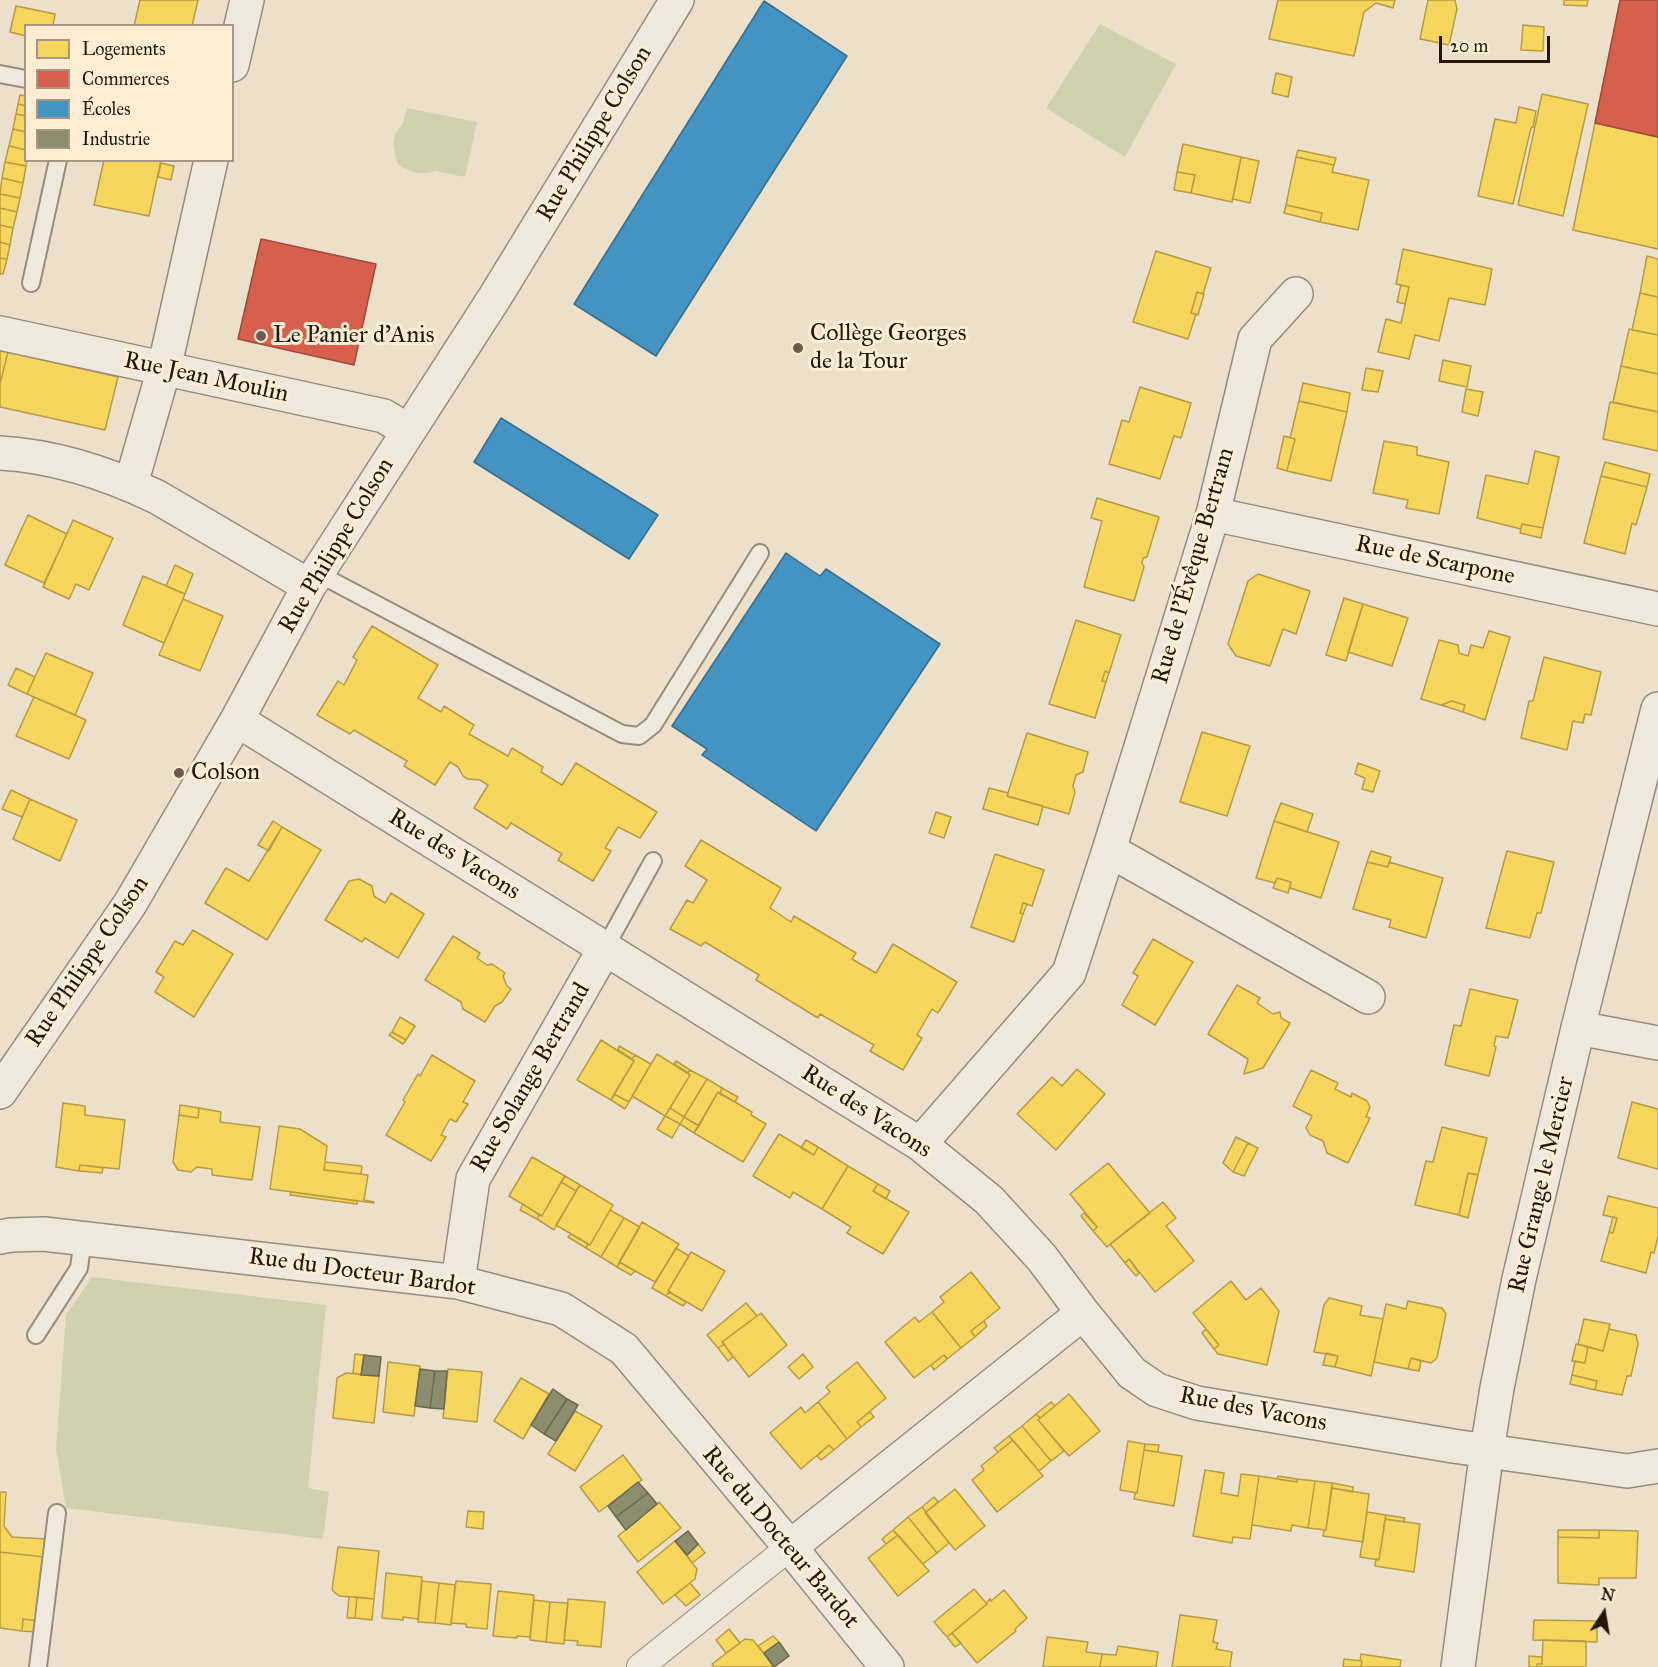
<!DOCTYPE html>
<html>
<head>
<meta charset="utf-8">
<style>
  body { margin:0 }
  #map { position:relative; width:1658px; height:1667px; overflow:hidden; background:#ede0ca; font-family:"IM FELL Great Primer",serif }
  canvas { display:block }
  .legend { position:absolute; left:24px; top:24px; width:210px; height:138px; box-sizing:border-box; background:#fdedd3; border:2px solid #a59784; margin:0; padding:8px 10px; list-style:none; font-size:18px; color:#22170d }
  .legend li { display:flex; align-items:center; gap:12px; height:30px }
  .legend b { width:30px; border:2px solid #a59784 }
  .north { position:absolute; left:1574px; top:1583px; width:60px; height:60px; -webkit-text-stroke:4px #fdedd3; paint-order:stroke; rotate:12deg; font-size:16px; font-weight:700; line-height:24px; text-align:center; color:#22170d }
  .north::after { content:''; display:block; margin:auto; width:21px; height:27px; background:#22170d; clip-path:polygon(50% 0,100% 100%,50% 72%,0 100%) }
  .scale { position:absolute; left:1439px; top:36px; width:111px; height:27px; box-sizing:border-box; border:3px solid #22170d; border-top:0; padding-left:8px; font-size:18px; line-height:21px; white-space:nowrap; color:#22170d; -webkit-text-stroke:4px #fdedd3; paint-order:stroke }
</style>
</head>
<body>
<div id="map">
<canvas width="1658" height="1667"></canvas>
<ul class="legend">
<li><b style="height:16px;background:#f6d55c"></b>Logements</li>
<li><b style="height:16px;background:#d6604d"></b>Commerces</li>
<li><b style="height:16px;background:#4393c3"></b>Écoles</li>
<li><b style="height:16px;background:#8c8c6e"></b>Industrie</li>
</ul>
<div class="north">N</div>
<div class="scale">20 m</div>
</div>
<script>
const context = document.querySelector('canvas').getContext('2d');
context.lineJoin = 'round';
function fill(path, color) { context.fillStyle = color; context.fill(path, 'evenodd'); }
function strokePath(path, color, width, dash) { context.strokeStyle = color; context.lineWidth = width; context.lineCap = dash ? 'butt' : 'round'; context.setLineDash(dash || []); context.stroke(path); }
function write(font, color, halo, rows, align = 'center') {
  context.font = font + ' "IM FELL Great Primer",serif'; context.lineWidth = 6; context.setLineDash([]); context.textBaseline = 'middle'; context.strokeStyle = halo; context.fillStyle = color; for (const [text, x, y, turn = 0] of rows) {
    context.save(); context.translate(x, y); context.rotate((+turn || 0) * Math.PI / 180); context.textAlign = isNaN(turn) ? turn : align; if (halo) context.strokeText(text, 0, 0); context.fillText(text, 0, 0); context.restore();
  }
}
fill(new Path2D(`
  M1100,24l76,40 -51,93 -79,-49z
  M407,108l70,14 -12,55 -30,-6 -9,2h-10l-14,-6 -5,-4 -4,-19 3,-12 6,-7z
  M92,1277l234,28 -18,183 21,4 -6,47 -257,-31 -10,-59 10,-134z`), '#d0d1ad');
const homes = new Path2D(`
  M140,0h58l-6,26h-58z
  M1278,0h117l-2,8 -17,-5 -12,9 -10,44 -85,-17z
  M1428,0h27l2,9 -8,36 -29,-6z
  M1564,0h24l-1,6 -23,-1z
  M16,6l39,8 -2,12h-27v10l-16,-4z
  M1523,25l21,2 -1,24 -22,-1z
  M1276,73l16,4 -4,20 -16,-4z
  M1542,94l46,10 -25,112 -45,-11z
  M20,95l6,1v10l-8,-2z
  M18,104l8,2v10l-10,-2z
  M1519,107l17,4 -3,16 -2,1 -18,76 -35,-8 17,-77 21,4z
  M16,114l10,2v16l-13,-3z
  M1595,123l63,14v112l-85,-19z
  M13,129l13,3v18l-17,-4z
  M1183,144l58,13 -9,45 -41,-9 4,-18 -18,-3z
  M9,146l17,4v10h1l-1,6 -21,-4z
  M1298,150l38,8 -2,7 -38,-8z
  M1241,157l18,4 -9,42 -17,-4z
  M1296,157l38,8 -2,7 37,8 -11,50 -38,-8 2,-9 -36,-8z
  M104,160h57l-12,56 -55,-11z
  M5,162l21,4 -3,17 -21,-5z
  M161,163l13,3 -3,14 -13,-3z
  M1177,172l18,3 -4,18 -17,-3z
  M2,178l21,5 -3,15 -20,-4z
  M0,194l20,4 -3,14 -17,-4z
  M1286,205l36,8 -2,9 -36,-9z
  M0,208l17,4 -4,16 -13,-3z
  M0,225l13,3 -3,17 -10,-3z
  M0,242l10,3 -3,14 -7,-1z
  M1403,249l89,20 -7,36 -36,-7 -10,43 -24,-6 -6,24 -31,-7 8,-33 15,4 8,-36 -13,-3z
  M1156,251l55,17 -8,26 -6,-2 -6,21 5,1 -8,25 -55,-17z
  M1647,256l11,3v38l-18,-4z
  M0,258l7,1 -4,15h-3z
  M1401,285l8,2 -4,17 -8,-2z
  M1197,292l7,2 -6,21 -7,-2z
  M1640,293l18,4v38l-26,-5z
  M1629,329l29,6v39l-37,-8z
  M0,350l8,2 -8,32z
  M8,352l110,25 -13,53 -105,-23v-23z
  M1443,360l28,6 -4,21 -28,-6z
  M1621,366l37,8v38l-45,-10z
  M1366,368l17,3 -5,21 -16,-2z
  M1303,383l47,10 -3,19 -48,-11z
  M1140,387l51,16 -10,35 -7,-2 -14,43 -51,-15 13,-44 7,2z
  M1466,389l17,3 -5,24 -16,-4z
  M1299,401l48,11 -16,69 -44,-10 8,-32 -5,-1z
  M1610,402l48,10v39l-55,-12z
  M1284,436l11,3 -8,32 -10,-3z
  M1384,441l33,6v8l32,7 -10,52 -33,-6 2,-8 -35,-7z
  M1535,451l24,6 -16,71 -21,-4 -1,5 -44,-11 9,-43 42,9z
  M1605,462l45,12 -3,13 -46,-11z
  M1601,476l46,11 -11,38 -4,-2 -7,31 -41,-11z
  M1097,498l62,19 -12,40 -4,1 -1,5 2,4 -10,34 -50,-14 18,-66 -11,-3z
  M28,515l39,19 -23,49 -39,-18z
  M73,520l40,18 -24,52 -13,-6 -7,15 -26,-12z
  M1522,524l21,4 -2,10 -21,-5z
  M175,565l18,9 -8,20 -19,-8z
  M1258,574l52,17 -14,43 -13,-5 -13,37 -34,-10 -8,-12 20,-63z
  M143,576l42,18 -21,49 -41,-18z
  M1344,598l19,6 -17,57 -20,-6z
  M183,599l40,17 -23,55 -41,-16z
  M1363,604l45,14 -16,48 -44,-14z
  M1076,620l45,15 -12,38 -4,-2 -3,10 4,1 -11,36 -46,-14z
  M372,626l66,39 -20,33 23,14 3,-6 30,19 -5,9 39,22 4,-8 31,19 -2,5 21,13 14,-22 81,49 -17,26 -22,-11 -13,21 6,3 -18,30 -35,-21 4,-6 -51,-31 -4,6 -33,-21 14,-23 -8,-5 -12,-1 -5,-3 -5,-9 -8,-5 -15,23 -31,-19 3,-5 -53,-31 -4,4 -33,-19 21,-34 6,4 13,-25 -4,-3z
  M1489,631l21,6 -25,83 -22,-8 2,-7 -13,-4 -11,4 -20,-6 18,-59 19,5 1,8 9,3 3,-11 12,3z
  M46,653l47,20 -18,42 -48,-21z
  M1544,657l57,15 -10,43 -6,-1 -2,9 -10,-2 -6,29 -46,-12 8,-37h4z
  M16,668l19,9 -8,17 -19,-9z
  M1105,671l4,2 -3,9 -4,-1z
  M34,697l52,23 -17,39 -53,-23z
  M1452,701l13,4 -2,7 -22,-7z
  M1202,732l48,14 -23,70 -47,-14z
  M1027,733l61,19 -5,20 -7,3 -3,11 2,6 -6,22 -62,-18z
  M1358,763l22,8 -7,21 -11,-3 3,-11 -10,-4z
  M989,788l19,5 -1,3 36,10 -5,19 -55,-16z
  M11,790l19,9 -8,18 -20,-8z
  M30,799l47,21 -17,41 -47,-22z
  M1281,803l32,11 -6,18 -33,-11z
  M936,812l15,5 -7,21 -15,-5z
  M273,821l9,6 -13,24 -11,-6z
  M1274,821l65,21 -18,56 -31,-10 1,-6 -14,-4 -2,5 -19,-5z
  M282,827l39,23 -54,90 -62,-37 21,-35 23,13z
  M701,840l80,48 -11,20 21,14 3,-6 62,37 -4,6 24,14 17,-29 64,38 -19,31 -6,-4 -15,26 5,3 -19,32 -33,-19 4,-6 -54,-31 -2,4 -62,-38 3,-5 -54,-33 -4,4 -31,-17 17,-29 6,3 14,-23 -22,-14z
  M1371,851l20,6 -3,10 -21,-5z
  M1507,851l47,11 -13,51h-4l-7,25 -44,-10z
  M995,854l49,16 -12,36 -9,-3 -3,10 3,1 -9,28 -43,-15z
  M1367,862l21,5 1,-5 54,16 -17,60 -37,-11 2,-7 -38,-11z
  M1277,878l14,4 -3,11 -15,-5z
  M359,879l13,7 2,10 11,7 6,-10 33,21 -26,44 -33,-20 -3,4 -37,-22 24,-39z
  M1023,903l4,1 -4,10 -3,-1z
  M193,930l40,24 -39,63 -39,-25 9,-15 -8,-5 19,-31 8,4z
  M453,936l27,17 -3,5 10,7 5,-1 13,9 -2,3 4,10 4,3 -9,13 -7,4 -10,16 -22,-13 -2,-7 -36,-22z
  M1153,939l40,23 -38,63 -33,-20 16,-29 -5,-3z
  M1237,985l23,13 -3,5 16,11 7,-2 1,6 9,5 -27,45 -19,6 4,-15 -40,-25z
  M1470,989l48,11 -10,38 -12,-2 -2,10 2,1 -7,29 -44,-11 9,-40 7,1z
  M400,1017l15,9 -9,14 -14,-8z
  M392,1032l14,8 -3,4 -14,-9z
  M601,1040l33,21 -23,39 -34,-20z
  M619,1046l16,9 -3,4 -14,-9z
  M657,1054l33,21 -25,41 -33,-20z
  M432,1055l43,26 -12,21 5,2 -12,18 -6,-3 -9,16 5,2 -15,24 -45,-26 19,-33 -2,-2 15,-26 2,2z
  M635,1055l16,9 -22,38 -15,-8 20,-33 -2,-2z
  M676,1061l14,9 -2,3 -14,-9z
  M1077,1069l28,25 -49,56 -39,-36 35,-37 10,9z
  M690,1070l17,9 -23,38 -14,-9 20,-33 -2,-2z
  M1311,1070l27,13 -3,6 16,8 1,-4 15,8 3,6 -4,10 4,1 -22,45 -21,-10 -4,-12 -13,-6 -4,-7 6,-12 -19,-10z
  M707,1079l15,9 -2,6 -2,-2 -19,34 -15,-9z
  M722,1088l16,9 -3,5 -15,-8z
  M718,1092l34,20 -1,3 15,9 -23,38 -49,-29z
  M614,1094l15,8 -4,7 -14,-9z
  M1632,1102l26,7v60l-40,-11z
  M63,1103l22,3v9l40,5 -6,49 -39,-4 -1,6 -23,-4z
  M180,1105l19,3 -1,10 -19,-3z
  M199,1108l22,4 -1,10 40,5 -8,53 -40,-5v-6l-15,-2 -6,5 -13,-2 -5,-8 6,-47 19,3z
  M670,1108l14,9 -4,7 -15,-8z
  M665,1116l15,8 -8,14 -15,-9z
  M684,1117l15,9 -5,7 -14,-9z
  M279,1126l21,3 27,17 -3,24 44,5 -4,25 10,2v1l-104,-14z
  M1442,1127l45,11 -9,37 -10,-2 -9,42 -44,-10 11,-44 7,1z
  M779,1134l35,21 4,-8 30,19 -26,43 -29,-17 -3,6 -37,-22z
  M1236,1137l12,6 -15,29 -10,-9z
  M806,1140l12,7 -4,8 -13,-7z
  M1248,1143l10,5 -14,28 -11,-4z
  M532,1157l33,19 -23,40 -33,-20z
  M325,1162l37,4 -1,8 -37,-4z
  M1108,1163l42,50 -43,34 -14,-16 4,-4 -27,-33z
  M80,1165l23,3 -1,5 -23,-2z
  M848,1166l30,18 -5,7 36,21 -26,42 -36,-21 4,-6 -29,-18z
  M1468,1173l10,2 -10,43 -9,-3z
  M565,1176l15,9 -4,6 -15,-9z
  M561,1182l15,9 -22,39 -17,-11 2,-4 3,1z
  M878,1184l12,7 -4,8 -13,-8z
  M580,1185l33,20 -23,40 -34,-20z
  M291,1192l66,9v3l-67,-9z
  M1608,1196l50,12v28l-4,17 -3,-1 -5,21 -45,-12 8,-29 4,1 4,-15 -14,-3z
  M1163,1202l13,16 -10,8 28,35 -39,31 -26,-33 -4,4 -15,-19z
  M523,1204l16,11 -2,4 -17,-9z
  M610,1210l14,8 -23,39 -15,-9 2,-4 2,1z
  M1084,1213l13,14 -4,4 -12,-15z
  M1613,1217l4,1 -4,15 -4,-1z
  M624,1218l16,9 -23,40 -16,-10z
  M642,1222l37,22 -24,38 -36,-20z
  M571,1234l17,10 -2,4 -18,-11z
  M676,1248l13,8 -21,35 1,1 -3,4 -14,-8z
  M691,1252l34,19 -23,40 -34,-20z
  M1129,1259l10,14 -3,3 -11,-13z
  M620,1262l15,9 -4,4 -14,-8z
  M971,1272l29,36 -29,23 4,6 -14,11 -29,-36 12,-10 -4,-5z
  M1231,1281l15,19 15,-12 18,23 -12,54 -49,-11 -4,-5 5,-4 -26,-32z
  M669,1292l17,10 -3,4 -17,-10z
  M1329,1298l33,8 -2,9 23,4 -12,57 -36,-9 3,-11 -24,-4 10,-47z
  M1408,1301l34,7 4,6 -9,44 -6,5 -20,-5 -3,11 -34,-7 12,-58 20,5z
  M746,1303l11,13 -35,26 2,2 -6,4 -11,-13z
  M932,1312l29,36 -14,11 -3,-4 -30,23 -29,-36 30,-25 4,5z
  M761,1313l26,32 -38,32 -27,-35z
  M1584,1319l26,5 -7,27 -25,-7z
  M984,1321l3,5 -12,11 -4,-6z
  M1206,1329l13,16 -5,4 -12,-16z
  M1609,1329l27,6 2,9 -7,32h-4l-5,19 -27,-5 2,-9 -25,-6 3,-14 10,2 3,-16 15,4z
  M724,1344l9,13 -5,4 -10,-13z
  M1576,1344l12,3 -3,16 -13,-2z
  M1326,1353l12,3 -3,11 -12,-2z
  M355,1354l9,1 -3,20 -8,-2z
  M803,1354l10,13 -14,12 -11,-12z
  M944,1355l3,4 -13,11 -3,-5z
  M1411,1358l10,3 -2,10 -11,-2z
  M388,1362l32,4 -6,50 -31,-4z
  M857,1362l29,36 -29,24 4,5 -14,12 -29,-37 12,-10 -4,-5z
  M448,1369l34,3 -5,50 -34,-4z
  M346,1373l33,3 -5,47 -41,-5 4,-40z
  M1572,1375l25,6 -2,9 -25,-6z
  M521,1378l28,16 -26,45 -29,-18z
  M1069,1394l31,37 -31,25 -31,-36z
  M818,1402l29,37 -13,11 -5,-5 -28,24 -31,-36 31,-26 4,6z
  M1051,1402l4,4 -15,12 -4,-4z
  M575,1411l27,15 -27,45 -27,-17z
  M870,1412l4,5 -13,10 -4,-5z
  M1036,1414l4,4 -2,2 26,31 -13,10 -29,-35z
  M1022,1426l29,35 -12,10 -30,-35z
  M1009,1436l4,4 -15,12 -4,-4z
  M1013,1440l30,36 -46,36 -25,-32 12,-10 -3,-4z
  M1128,1441l17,3 -8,49 -17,-3z
  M1145,1444l14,1 -1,7 -14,-2z
  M829,1445l5,5 -13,10 -4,-4z
  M1144,1450l38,6 -8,50 -40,-7 1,-6h2z
  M623,1455l19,25 -43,32 -19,-25z
  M1205,1470l19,3 -3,20 17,3 3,-22 18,2 -9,63 -17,-2 -1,6 -39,-7z
  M1259,1476l38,6v-3l18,2 -7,47 -16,-3 -1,6 -39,-6z
  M1278,1476l19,3v3l-20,-3z
  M1315,1481l17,2 -6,47 -18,-2z
  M1332,1483l21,4v5l-21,-4z
  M1332,1488l37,6 -6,48 -40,-6 1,-6h2z
  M955,1489l30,37 -30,24 -30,-37z
  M0,1492h6l-2,34 8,11 34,2 -2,18 -44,-5z
  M934,1497l4,5 -12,10 -4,-5z
  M659,1502l22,26 -43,34 -20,-26z
  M922,1507l27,36 -12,10 -29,-36z
  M468,1511l16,1 -1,17 -17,-2z
  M1367,1512l19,3 -7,45 -19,-3z
  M1386,1515l19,3 -1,4 -19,-3z
  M908,1517l29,36 -14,11 -30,-34z
  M1385,1519l35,5 -6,48 -39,-6 1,-7 3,1z
  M893,1530l5,5 -12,9 -4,-5z
  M1558,1530h41v8l-41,-1z
  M1599,1530l39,1 -2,47h-37v7l-41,-2v-46l41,1z
  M898,1535l31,36 -31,25 -30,-38z
  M675,1541l22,28 -2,10 -32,25 -26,-32z
  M698,1544l7,9 -13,10 -5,-8z
  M338,1547l41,4 -5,48 -35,-3 -7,-6z
  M0,1552l44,5 -6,64 -15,-2 -1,12 -22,-3z
  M386,1573l36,4 -4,42 -15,-2v3l-21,-2z
  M422,1581l17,2 -4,40 -17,-1z
  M456,1581l35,3 -4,45 -21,-2v-3l-15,-1z
  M439,1583l16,2 -4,40 -16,-2z
  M690,1583l10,12 -14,11 -11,-11z
  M974,1589l13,15 -40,33 -13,-15z
  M1004,1590l23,28 -12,11 1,2 -39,32 -25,-30 35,-29 -1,-1 4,-4 1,2z
  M498,1591l36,4 -4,42 -13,-1v2l-24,-2z
  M349,1597h8l-2,21h-8z
  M357,1597l17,2 -2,21 -17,-2z
  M568,1599l37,3 -4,45 -24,-2 1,-4 -14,-1z
  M534,1600l16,2 -4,40 -16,-2z
  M550,1602l18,1 -4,41 -18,-2z
  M1180,1615l37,5 -4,22 5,1 -2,6 16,3 -2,15h-58z
  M23,1619l15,2 -1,11 -15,-1z
  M1534,1620l63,1v21l-64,-2z
  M729,1629l11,14 -14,10 -10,-13z
  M952,1633l9,10 -6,4 -8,-10z
  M773,1636l6,6 -15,11 -6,-7z
  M1047,1637l41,5 -2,10 16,2 -2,13h-57z
  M745,1639l8,1 21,27h-60l-2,-3z
  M1543,1640l43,1v26h-49v-3h5z
  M1118,1646l40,6 -2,15h-56l2,-13 14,1z
  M1361,1654l40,6 -1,7h-39l1,-6h-2z
  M1529,1656l13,1v7h-5v3h-8z
  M1344,1659l18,2 -1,6h-18z`);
fill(homes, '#f6d55c');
strokePath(homes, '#b69c44', 1.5);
const shops = new Path2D(`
  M1620,0h38v137l-63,-14z
  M261,239l115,25 -22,101 -116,-26z`);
fill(shops, '#d6604d');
strokePath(shops, '#a04a3a', 1.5);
const schools = new Path2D(`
  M764,1l83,55 -191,300 -82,-52z
  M501,418l157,97 -29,44 -155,-97z
  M786,553l34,23 6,-7 114,75 -124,187 -114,-76 5,-6 -35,-23z`);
fill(schools, '#4393c3');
strokePath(schools, '#396e8c', 1.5);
const industry = new Path2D(`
  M364,1355l17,2 -2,19 -18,-1z
  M420,1369l15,2 -5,37 -15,-2z
  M435,1371h12l-3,38 -14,-1z
  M553,1389l14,10 -23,35 -13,-9z
  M567,1399l11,6 -22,36 -12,-7z
  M638,1482l10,11 -32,24 -8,-11z
  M648,1493l9,11 -31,26 -10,-13z
  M688,1531l10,13 -11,11 -12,-14z
  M779,1642l10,14 -15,11 -10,-14z`);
fill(industry, '#8c8c6e');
strokePath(industry, '#6c6951', 1.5);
const service = new Path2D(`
  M0,74l26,5
  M31,283l27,-123
  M317,573l305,161 17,2 14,-11 107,-172
  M605,948l48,-87
  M36,1335l43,-67 4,-30
  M38,1667l19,-154`);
const pedestrian = new Path2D(`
  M640,1667l150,-120`);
const minor = new Path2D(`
  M232,65l15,-65
  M0,333l384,83 24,15
  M0,453c53,3 109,21 157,44l152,89
  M131,484l33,-115 47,-209
  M1213,514l445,95
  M237,720l683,424 69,56 53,58 41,55 49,60 25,17 40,13 256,43 174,25 31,-5
  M1109,850l259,147
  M1578,1028l80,15
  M0,1092l130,-188 107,-184 72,-134 186,-289 182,-297
  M920,1144l149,-171 40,-123 104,-336 42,-175 41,-45
  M0,1237l11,-2 33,-1 414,48 103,27 63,40 166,198 97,120
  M458,1282l15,-103 132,-231
  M790,1547l293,-234
  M1458,1667l29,-217 10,-62 22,-109 59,-251 80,-319`);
strokePath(service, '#968d7f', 20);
strokePath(pedestrian, '#968d7f', 28);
strokePath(minor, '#968d7f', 36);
strokePath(service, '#efe8de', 16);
strokePath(pedestrian, '#efe8de', 26);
strokePath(minor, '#efe8de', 33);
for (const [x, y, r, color] of [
  [261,336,6,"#695d4f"],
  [798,348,6,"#695d4f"],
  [179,773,6,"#695d4f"]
]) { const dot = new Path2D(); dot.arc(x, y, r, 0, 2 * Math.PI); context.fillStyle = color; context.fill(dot); strokePath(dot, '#fdedd3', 2); }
write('24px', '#22170d', '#fdedd3', [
  ["Rue Philippe Colson",595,134,-59],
  ["Rue Jean Moulin",206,378,12],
  ["Rue Philippe Colson",337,546,-59],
  ["Rue de Scarpone",1435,561,12],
  ["Rue de l'Évêque Bertram",1194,566,-74],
  ["Rue des Vacons",454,855,32],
  ["Rue Philippe Colson",88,962,-56],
  ["Rue Solange Bertrand",531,1078,-60],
  ["Rue des Vacons",866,1112,33],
  ["Rue Grange le Mercier",1542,1185,-77],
  ["Rue du Docteur Bardot",362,1273,8],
  ["Rue des Vacons",1253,1410,11],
  ["Rue du Docteur Bardot",780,1538,50]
]);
write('24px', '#22170d', '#fdedd3', [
  ["Collège Georges",810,334],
  ["de la Tour",810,362],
  ["Le Panier d'Anis",273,336],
  ["Colson",191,773]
], 'left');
</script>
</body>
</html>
